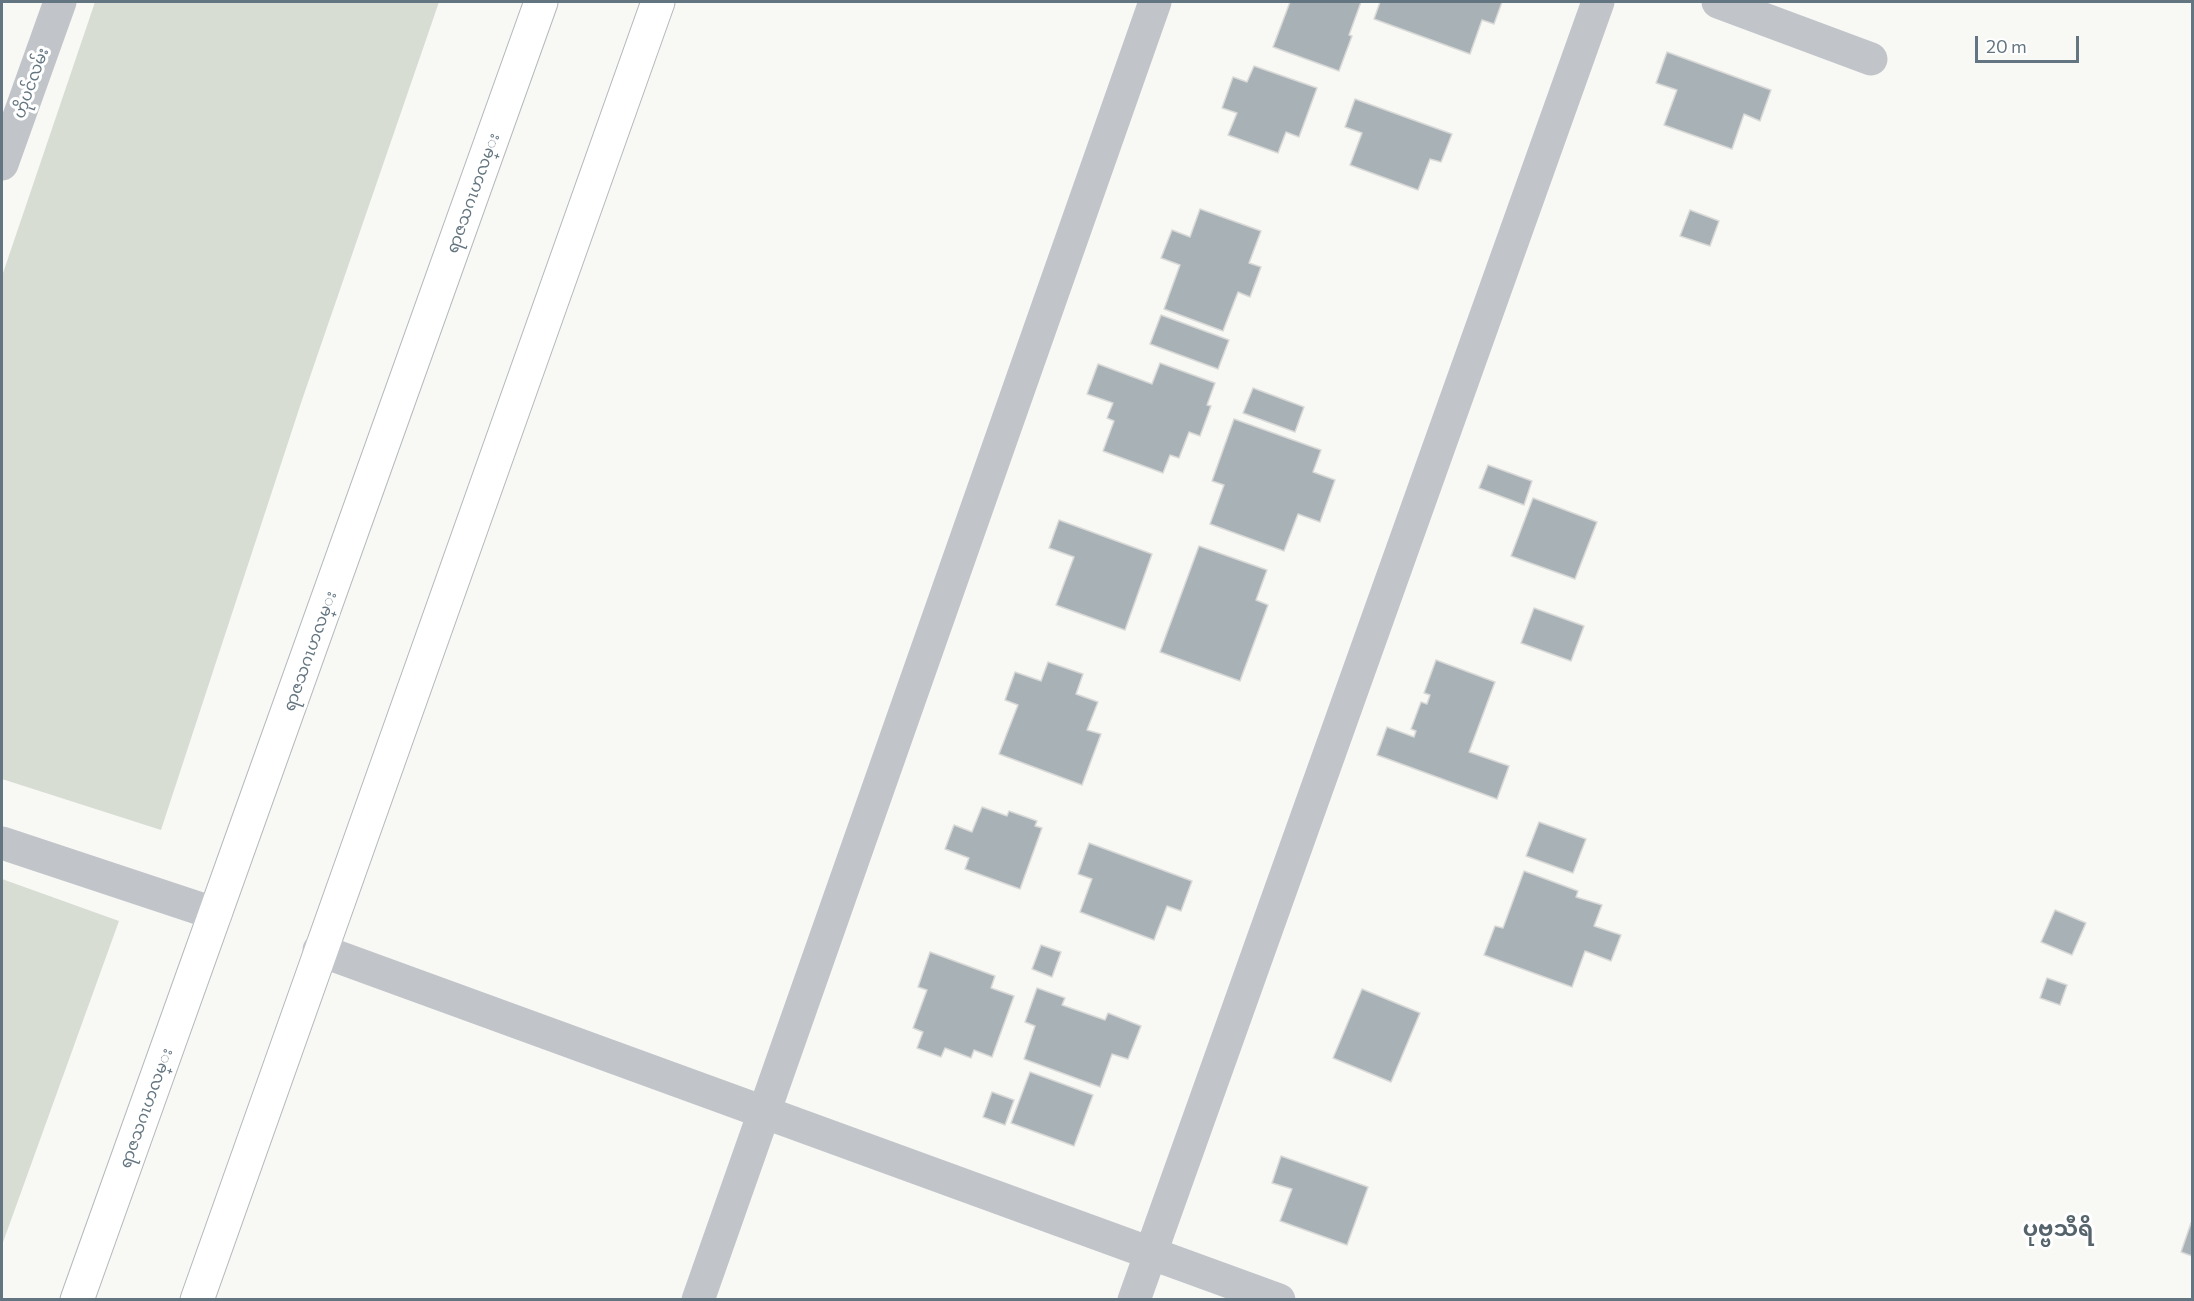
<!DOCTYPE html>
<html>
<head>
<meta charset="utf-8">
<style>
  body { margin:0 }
  #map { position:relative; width:2194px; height:1301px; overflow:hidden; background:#f8f8f5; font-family:Commissioner,sans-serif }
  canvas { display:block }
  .frame { position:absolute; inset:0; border:3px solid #637580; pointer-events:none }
  .scale { position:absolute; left:1975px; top:36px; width:104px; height:27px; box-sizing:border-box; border:3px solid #637580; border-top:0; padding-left:8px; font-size:18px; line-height:21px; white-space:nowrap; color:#637580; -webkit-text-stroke:4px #fff; paint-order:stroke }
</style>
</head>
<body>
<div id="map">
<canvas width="2194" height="1301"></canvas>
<div class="frame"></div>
<div class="scale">20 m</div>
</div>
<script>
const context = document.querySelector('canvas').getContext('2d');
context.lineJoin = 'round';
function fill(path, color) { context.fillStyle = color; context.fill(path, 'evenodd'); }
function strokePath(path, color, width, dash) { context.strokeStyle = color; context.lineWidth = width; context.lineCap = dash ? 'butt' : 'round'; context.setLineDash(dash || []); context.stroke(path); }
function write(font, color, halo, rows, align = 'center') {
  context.font = font + ' Commissioner,"Noto Sans Myanmar",sans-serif'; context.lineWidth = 6; context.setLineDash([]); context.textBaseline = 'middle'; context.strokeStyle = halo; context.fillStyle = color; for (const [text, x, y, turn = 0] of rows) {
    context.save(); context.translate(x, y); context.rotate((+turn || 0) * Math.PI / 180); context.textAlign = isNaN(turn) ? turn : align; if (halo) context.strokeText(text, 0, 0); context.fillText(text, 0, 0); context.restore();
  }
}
fill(new Path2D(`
  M95,2h344l-137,398 -141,430 -159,-51v-503z
  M2,879l117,42 -117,324z`), '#d8ddd4');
const building = new Path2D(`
  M1290,2h71l-12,33 3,1 -13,35 -66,-24z
  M1380,2h122l-8,22 -12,-4 -12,34 -96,-35z
  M1667,52l104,38 -11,31 -16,-7 -12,35 -68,-24 13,-35 -21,-7z
  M1254,66l63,22 -18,49 -13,-5 -8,21 -50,-18 9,-22 -15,-5 11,-31 14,5z
  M1355,99l97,35 -11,28 -11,-3 -12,31 -68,-25 12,-32 -17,-6z
  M1200,209l61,22 -12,32 12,4 -11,30 -12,-5 -15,39 -59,-22 16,-44 -19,-7 11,-28 18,7z
  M1690,210l29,11 -9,25 -30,-10z
  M1161,315l68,25 -11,29 -68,-25z
  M1160,363l55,20 -8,22 4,1 -11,30 -11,-4 -10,26 -9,-3 -7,18 -60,-22 11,-30 -7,-3 6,-15 -26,-9 11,-30 54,20z
  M1253,388l51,19 -9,25 -52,-19z
  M1234,419l87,31 -8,22 22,8 -15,42 -22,-8 -14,37 -74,-27 14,-39 -12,-4z
  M1488,465l44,16 -8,24 -45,-17z
  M1533,498l64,24 -22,57 -64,-23z
  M1059,520l93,34 -27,76 -69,-25 18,-48 -25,-9z
  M1199,546l68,24 -11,30 12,5 -28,76 -80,-29z
  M1534,608l50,18 -13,35 -50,-18z
  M1436,660l59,22 -26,70 40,14 -12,33 -120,-44 10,-28 27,10 2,-6 -5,-2 10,-27 6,2 3,-9 -6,-2z
  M1048,662l35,12 -7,20 22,8 -11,28 14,4 -19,51 -83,-31 19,-49 -13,-5 10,-28 26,9z
  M982,807l25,9 2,-5 28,10 -2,5 7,2 -22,61 -55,-20 4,-11 -24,-9 9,-24 18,7z
  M1539,822l47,17 -13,34 -47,-17z
  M1089,843l103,38 -11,30 -14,-5 -13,34 -74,-28 12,-33 -14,-5z
  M1524,871l54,20 -2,6 26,8 -8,21 27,9 -10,26 -26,-10 -13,36 -88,-32 11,-29 8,2z
  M2055,910l31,13 -14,32 -31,-13z
  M1041,945l20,7 -9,25 -20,-8z
  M930,952l65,24 -4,12 23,8 -22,61 -18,-7 -3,8 -26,-10 -4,9 -24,-9 6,-16 -10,-4 14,-38 -9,-3z
  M2047,978l20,7 -7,20 -20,-7z
  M1037,988l28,10 -3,7 43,15 3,-7 33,13 -13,33 -16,-5 -12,33 -76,-28 11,-33 -10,-4z
  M1362,989l58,24 -29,69 -58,-24z
  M1030,1072l63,23 -19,51 -63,-23z
  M992,1092l22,8 -9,25 -22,-8z
  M1281,1156l87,31 -21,58 -67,-24 12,-32 -20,-6z
  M2191,1223h1v33l-11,-4z`);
fill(building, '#a7b1b6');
strokePath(building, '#d9d9d7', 1.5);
const primary = new Path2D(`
  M77,1300l464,-1298
  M197,1300l461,-1298`);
strokePath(primary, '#b4b9bd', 35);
strokePath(new Path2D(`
  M1718,2l153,57
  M2,164l58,-162
  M2,843l214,71
  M319,950l960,350
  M698,1300l457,-1298
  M1134,1300l464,-1298`), '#c1c5c9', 33);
strokePath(primary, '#fff', 33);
write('16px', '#637580', '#fff', [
  ["ဟိုပင်လမ်း",31,83,-70],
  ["ရာဇသဂၤဟလမ္း",473,193,-70],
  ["ရာဇသဂၤဟလမ္း",310,651,-70],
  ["ရာဇသဂၤဟလမ္း",146,1108,-70]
]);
write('bold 22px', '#55636b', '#fff', [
  ["ပုဗ္ဗသီရိ",2058,1229]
]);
</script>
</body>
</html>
